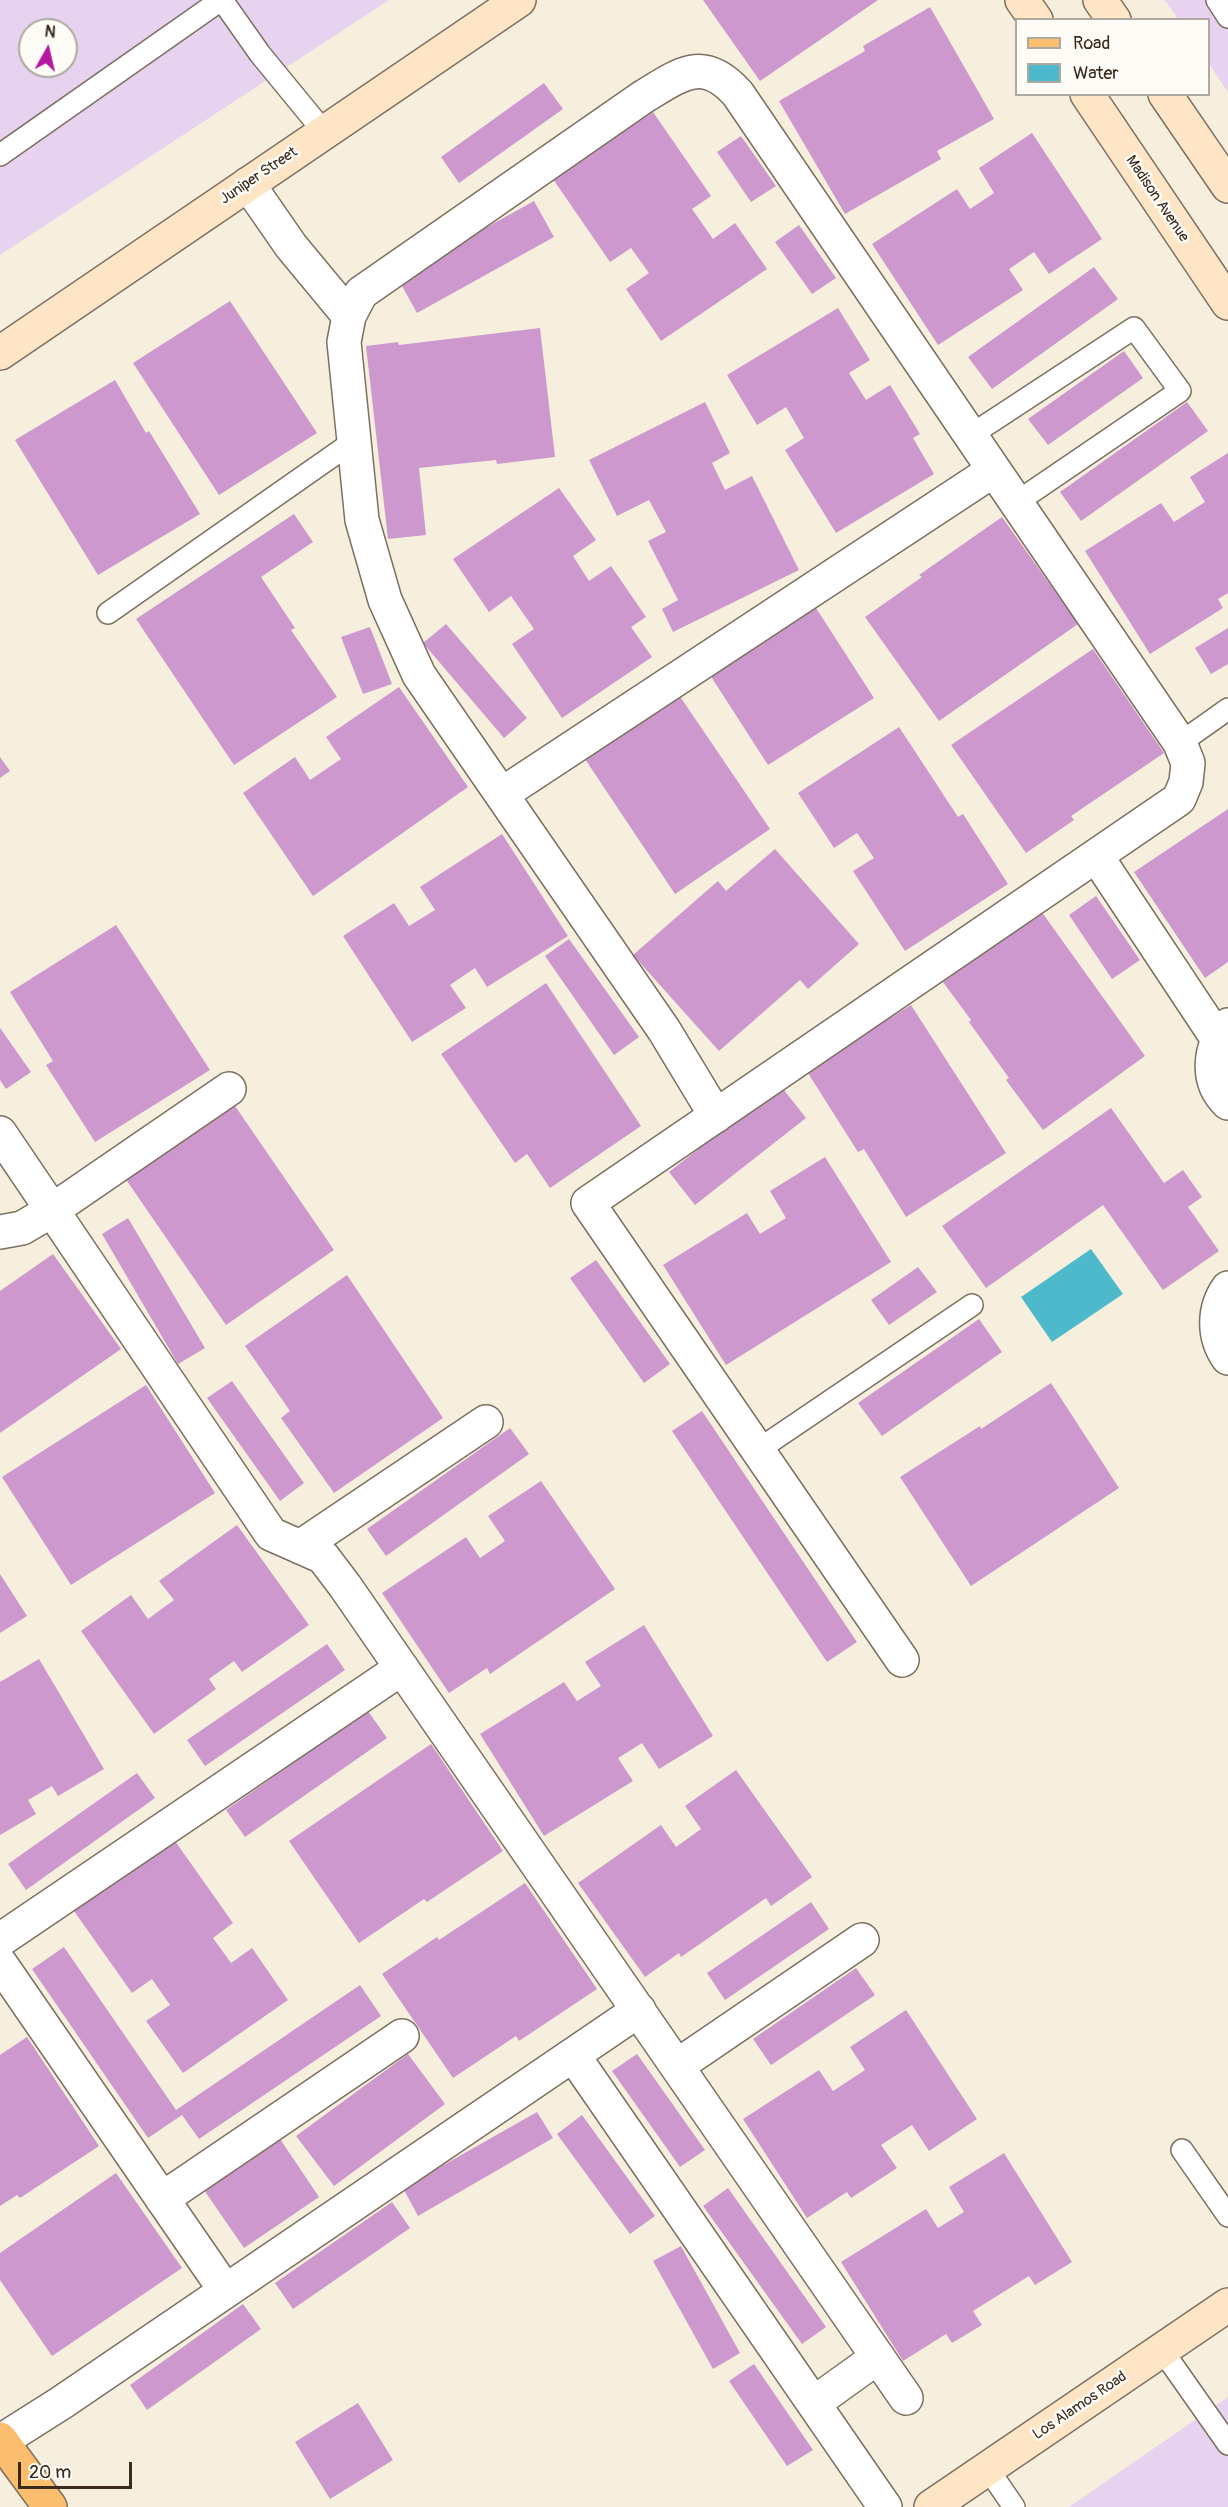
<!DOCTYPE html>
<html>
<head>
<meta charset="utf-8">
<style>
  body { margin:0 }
  #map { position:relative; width:1228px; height:2507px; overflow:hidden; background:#f7efde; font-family:Pangolin,sans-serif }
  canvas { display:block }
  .legend { position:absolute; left:1015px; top:18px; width:195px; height:78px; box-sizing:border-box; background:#fdfcf7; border:2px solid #afa8a0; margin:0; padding:8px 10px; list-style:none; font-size:18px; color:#3b2a1e }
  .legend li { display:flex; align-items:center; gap:12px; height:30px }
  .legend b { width:30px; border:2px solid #afa8a0 }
  .north { position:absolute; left:18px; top:18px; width:60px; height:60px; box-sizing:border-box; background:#fdfcf7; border:2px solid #afa8a0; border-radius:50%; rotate:8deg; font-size:16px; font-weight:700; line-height:24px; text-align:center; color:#3b2a1e }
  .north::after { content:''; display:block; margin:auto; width:21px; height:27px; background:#b5179e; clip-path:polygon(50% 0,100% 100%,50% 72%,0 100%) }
  .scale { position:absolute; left:18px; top:2462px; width:114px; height:27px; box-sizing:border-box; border:3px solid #3b2a1e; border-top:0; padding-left:8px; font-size:18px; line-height:21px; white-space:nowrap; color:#3b2a1e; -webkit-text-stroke:4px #fdfcf7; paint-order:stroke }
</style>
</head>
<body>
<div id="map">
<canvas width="1228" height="2507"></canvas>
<ul class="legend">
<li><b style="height:8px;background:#fbbd6e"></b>Road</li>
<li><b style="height:16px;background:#4eb9ca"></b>Water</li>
</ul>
<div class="north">N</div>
<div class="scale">20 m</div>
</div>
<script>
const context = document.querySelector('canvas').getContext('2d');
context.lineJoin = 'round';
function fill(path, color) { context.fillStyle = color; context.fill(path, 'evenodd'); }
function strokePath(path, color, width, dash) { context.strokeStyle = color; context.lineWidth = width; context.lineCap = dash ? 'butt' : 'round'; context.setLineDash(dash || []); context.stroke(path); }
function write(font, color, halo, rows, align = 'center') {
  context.font = font + ' Pangolin,sans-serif'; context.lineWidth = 5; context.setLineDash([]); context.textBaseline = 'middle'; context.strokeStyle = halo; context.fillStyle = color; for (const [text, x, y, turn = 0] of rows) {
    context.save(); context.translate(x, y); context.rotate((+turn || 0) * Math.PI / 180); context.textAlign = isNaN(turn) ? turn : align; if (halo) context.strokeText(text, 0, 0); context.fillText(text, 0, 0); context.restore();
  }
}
fill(new Path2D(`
  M0,0h389l-389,255zM30,30h36v36h-36z
  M1165,0h63v92l-19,-28 -1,-44 -30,-1z
  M1228,2397v110h-159z`), '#e7d2ef');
fill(new Path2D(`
  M1091,1249l32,45 -71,48 -31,-45z`), '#4eb9ca');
fill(new Path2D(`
  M703,0h175l-118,81z
  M930,7l64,112 -57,32 4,8 -96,55 -66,-113 86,-50 -2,-5z
  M544,83l19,26 -104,74 -18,-26z
  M653,112l58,84 -19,13 21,30 22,-16 32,46 -106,72 -35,-52 23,-16 -18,-25 -21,14 -57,-83z
  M1032,133l70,106 -53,35 -15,-22 -25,17 14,21 -85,55 -66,-101 85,-55 13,20 24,-16 -15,-25z
  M741,136l35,50 -25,16 -34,-50z
  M534,201l20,36 -137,76 -20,-36z
  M799,225l37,53 -24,16 -37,-52z
  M1094,267l24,32 -126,90 -24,-32z
  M230,301l87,132 -98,62 -86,-132z
  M838,308l32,52 -21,13 17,27 24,-15 30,49 -7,4 21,36 -98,59 -51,-83 19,-12 -18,-31 -29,18 -30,-50z
  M540,328l15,129 -58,7 -1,-4 -77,8 7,67 -38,4 -22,-193 32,-4 1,3z
  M1124,351l19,27 -95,67 -20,-26z
  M115,380l31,53 3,-2 51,83 -102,61 -83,-135z
  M705,402l25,51 -18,10 13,27 27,-14 47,94 -126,62 -11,-23 16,-9 -30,-59 18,-9 -17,-32 -32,16 -28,-56z
  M1187,402l21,29 -127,90 -21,-29z
  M1228,453v140l-10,6 5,9 -73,46 -65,-103 76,-48 13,19 31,-20 -15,-25z
  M559,488l37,52 -23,16 16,25 22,-15 35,51 -15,10 21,30 -90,61 -50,-74 22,-15 -23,-33 -22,16 -36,-53z
  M294,514l19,28 -52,35 34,51 -4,2 46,67 -103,68 -98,-146z
  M1002,517l76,107 -139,97 -74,-104 57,-40 -3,-2z
  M816,608l58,90 -106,67 -58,-90z
  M446,624l81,94 -23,20 -81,-95z
  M370,627l22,57 -29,10 -22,-57z
  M1228,628v36l-17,10 -16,-26z
  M1093,649l71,104 -93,63 3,4 -48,33 -75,-108z
  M399,687l69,100 -155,109 -70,-103 52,-36 15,23 31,-21 -15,-22z
  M679,695l91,134 -95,65 -90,-135z
  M899,727l59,90 5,-3 45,70 -103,67 -52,-80 21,-13 -17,-25 -23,15 -36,-55z
  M0,757l10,14 -10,7z
  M1228,809v153l-23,16 -71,-106z
  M502,834l66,102 -81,51 -12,-19 -25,17 16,23 -54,34 -69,-106 51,-33 15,23 26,-16 -15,-23z
  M775,849l84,95 -51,45 -8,-9 -81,71 -86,-96 85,-74 8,10z
  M1096,896l44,64 -28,19 -43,-64z
  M1041,911l104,145 -102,74 -37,-50 3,-2 -40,-56 2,-2 -28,-38z
  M116,925l94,145 -115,72 -49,-77 7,-4 -43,-69z
  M569,939l70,98 -25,18 -69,-99z
  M546,983l95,143 -91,62 -23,-34 -12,9 -74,-109z
  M911,1005l95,148 -100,64 -42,-68 -6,3 -52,-82z
  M0,1028l31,44 -25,17 -6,-9z
  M780,1085l26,33 -111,87 -26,-33z
  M233,1103l101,147 -108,75 -101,-147z
  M1111,1108l53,75 19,-13 19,27 -14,10 31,44 -56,39 -60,-85 -117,83 -44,-62z
  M825,1157l66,105 -165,103 -63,-100 84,-52 13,21 26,-16 -16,-27z
  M128,1218l77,130 -27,16 -76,-130z
  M53,1254l68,95 -121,84v-142z
  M596,1260l74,104 -26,19 -74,-105z
  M918,1267l19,25 -48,33 -18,-25z
  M347,1275l96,143 -109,75 -53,-75 9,-7 -45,-65z
  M979,1319l23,33 -120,84 -24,-33z
  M232,1381l72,102 -24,18 -73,-103z
  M1051,1383l68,105 -148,98 -71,-109 80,-51 1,3z
  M146,1385l69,108 -144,92 -69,-108z
  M702,1411l155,231 -30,20 -155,-231z
  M510,1428l19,26 -143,102 -19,-27z
  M541,1481l74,108 -125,85 -3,-6 -38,25 -67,-100 84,-56 14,21 25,-17 -17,-25z
  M237,1525l72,100 -67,47 -8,-11 -25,18 7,10 -62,45 -73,-103 50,-36 17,24 26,-19 -15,-19z
  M0,1574l27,42 -27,17z
  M644,1625l69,111 -54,33 -17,-26 -24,15 15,23 -89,55 -64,-102 84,-52 13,19 24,-15 -16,-24z
  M327,1644l18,26 -140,96 -18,-26z
  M39,1659l65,110 -46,27 -6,-10 -24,14 8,14 -36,21v-153z
  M368,1711l19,27 -142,99 -19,-27z
  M431,1744l72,107 -76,51 -3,-3 -65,44 -70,-102z
  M736,1770l76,107 -41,29 -5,-8 -85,59 -2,-4 -34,24 -67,-94 83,-58 15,22 25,-18 -16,-23z
  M137,1773l18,25 -129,92 -18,-26z
  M175,1841l58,82 -20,15 18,25 21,-15 36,52 -105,73 -37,-52 24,-16 -18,-26 -20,14 -58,-82z
  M525,1883l72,106 -78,52 -3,-5 -63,42 -71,-104 55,-37 2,3z
  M811,1902l18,27 -104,71 -18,-27z
  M64,1947l112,163 184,-125 21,31 -182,123 -17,-24 -34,23 -116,-169z
  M856,1968l19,27 -104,70 -18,-26z
  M906,2010l71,109 -48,32 -17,-26 -31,20 16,23 -46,30 -4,-6 -40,26 -64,-99 76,-49 14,21 32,-21 -15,-23z
  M27,2037l72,109 -79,52 -3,-3 -17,11v-151z
  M408,2054l37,50 -111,82 -38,-50z
  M637,2054l68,96 -25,17 -68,-96z
  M537,2112l16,26 -135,78 -15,-28z
  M582,2115l73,101 -25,18 -73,-100z
  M280,2139l39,58 -75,51 -40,-58z
  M1004,2153l68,109 -37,23 -6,-9 -56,35 9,14 -30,18 -6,-9 -43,27 -62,-99 85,-53 12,19 26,-16 -15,-25z
  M116,2173l66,95 -130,88 -52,-76v-27z
  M728,2188l98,139 -24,17 -99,-138z
  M392,2202l18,26 -117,81 -18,-26z
  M681,2246l59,107 -27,16 -60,-108z
  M243,2304l18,25 -114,81 -17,-25z
  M754,2364l59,86 -26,16 -58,-85z
  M358,2403l35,57 -63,39 -35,-57z`), '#cc98cd');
const lane = new Path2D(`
  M222,0l38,54 64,78
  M1217,0l11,17
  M0,155l221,-155
  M971,435l163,-107 46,63 -163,111
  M108,613l246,-172
  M1180,743l48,-34
  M758,1450l214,-145
  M1182,2150l46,66
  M1162,2350l66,94
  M988,2469l26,38`);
const street = new Path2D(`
  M248,184l43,62 58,70
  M502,794l492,-324
  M1097,857l120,181
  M1228,1025c-19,22 -23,56 0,78
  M716,1116l-52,-86 -245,-355 -34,-75 -23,-80 -18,-178 5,-26 12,-23 282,-196c38,-23 60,-42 95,-3l442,649 8,20 -2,19 -7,17 -591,404 314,457
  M0,1133l271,401 52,23 22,29 561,812
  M0,1232l22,-4 29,-17 178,-122
  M1228,1288c-15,21 -15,49 0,70
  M300,1547l186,-125
  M0,1940l402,-272
  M0,1963l225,327
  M573,2055l312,452
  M677,2066l185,-126
  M162,2199l240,-163
  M814,2403l64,-46
  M1,2441l60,-38 578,-393`);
const secondary = new Path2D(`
  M1022,0l14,20
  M1100,0l14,20
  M1087,94l141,209
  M1165,94l63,92
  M0,353l519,-353
  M931,2507l297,-202`);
const primary = new Path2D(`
  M0,2439l50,68`);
strokePath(lane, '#7d6f61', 24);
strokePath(street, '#7d6f61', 36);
strokePath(secondary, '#7d6f61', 36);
strokePath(primary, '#7d6f61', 36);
strokePath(lane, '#fff', 21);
strokePath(street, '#fff', 33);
strokePath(secondary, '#fde5c5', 33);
strokePath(primary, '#fbbd6e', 33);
write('15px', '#3b2a1e', '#fdfcf7', [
  ["Juniper Street",259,176,-34],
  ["Madison Avenue",1157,199,56],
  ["Los Alamos Road",1080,2406,-34]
]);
</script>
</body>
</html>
